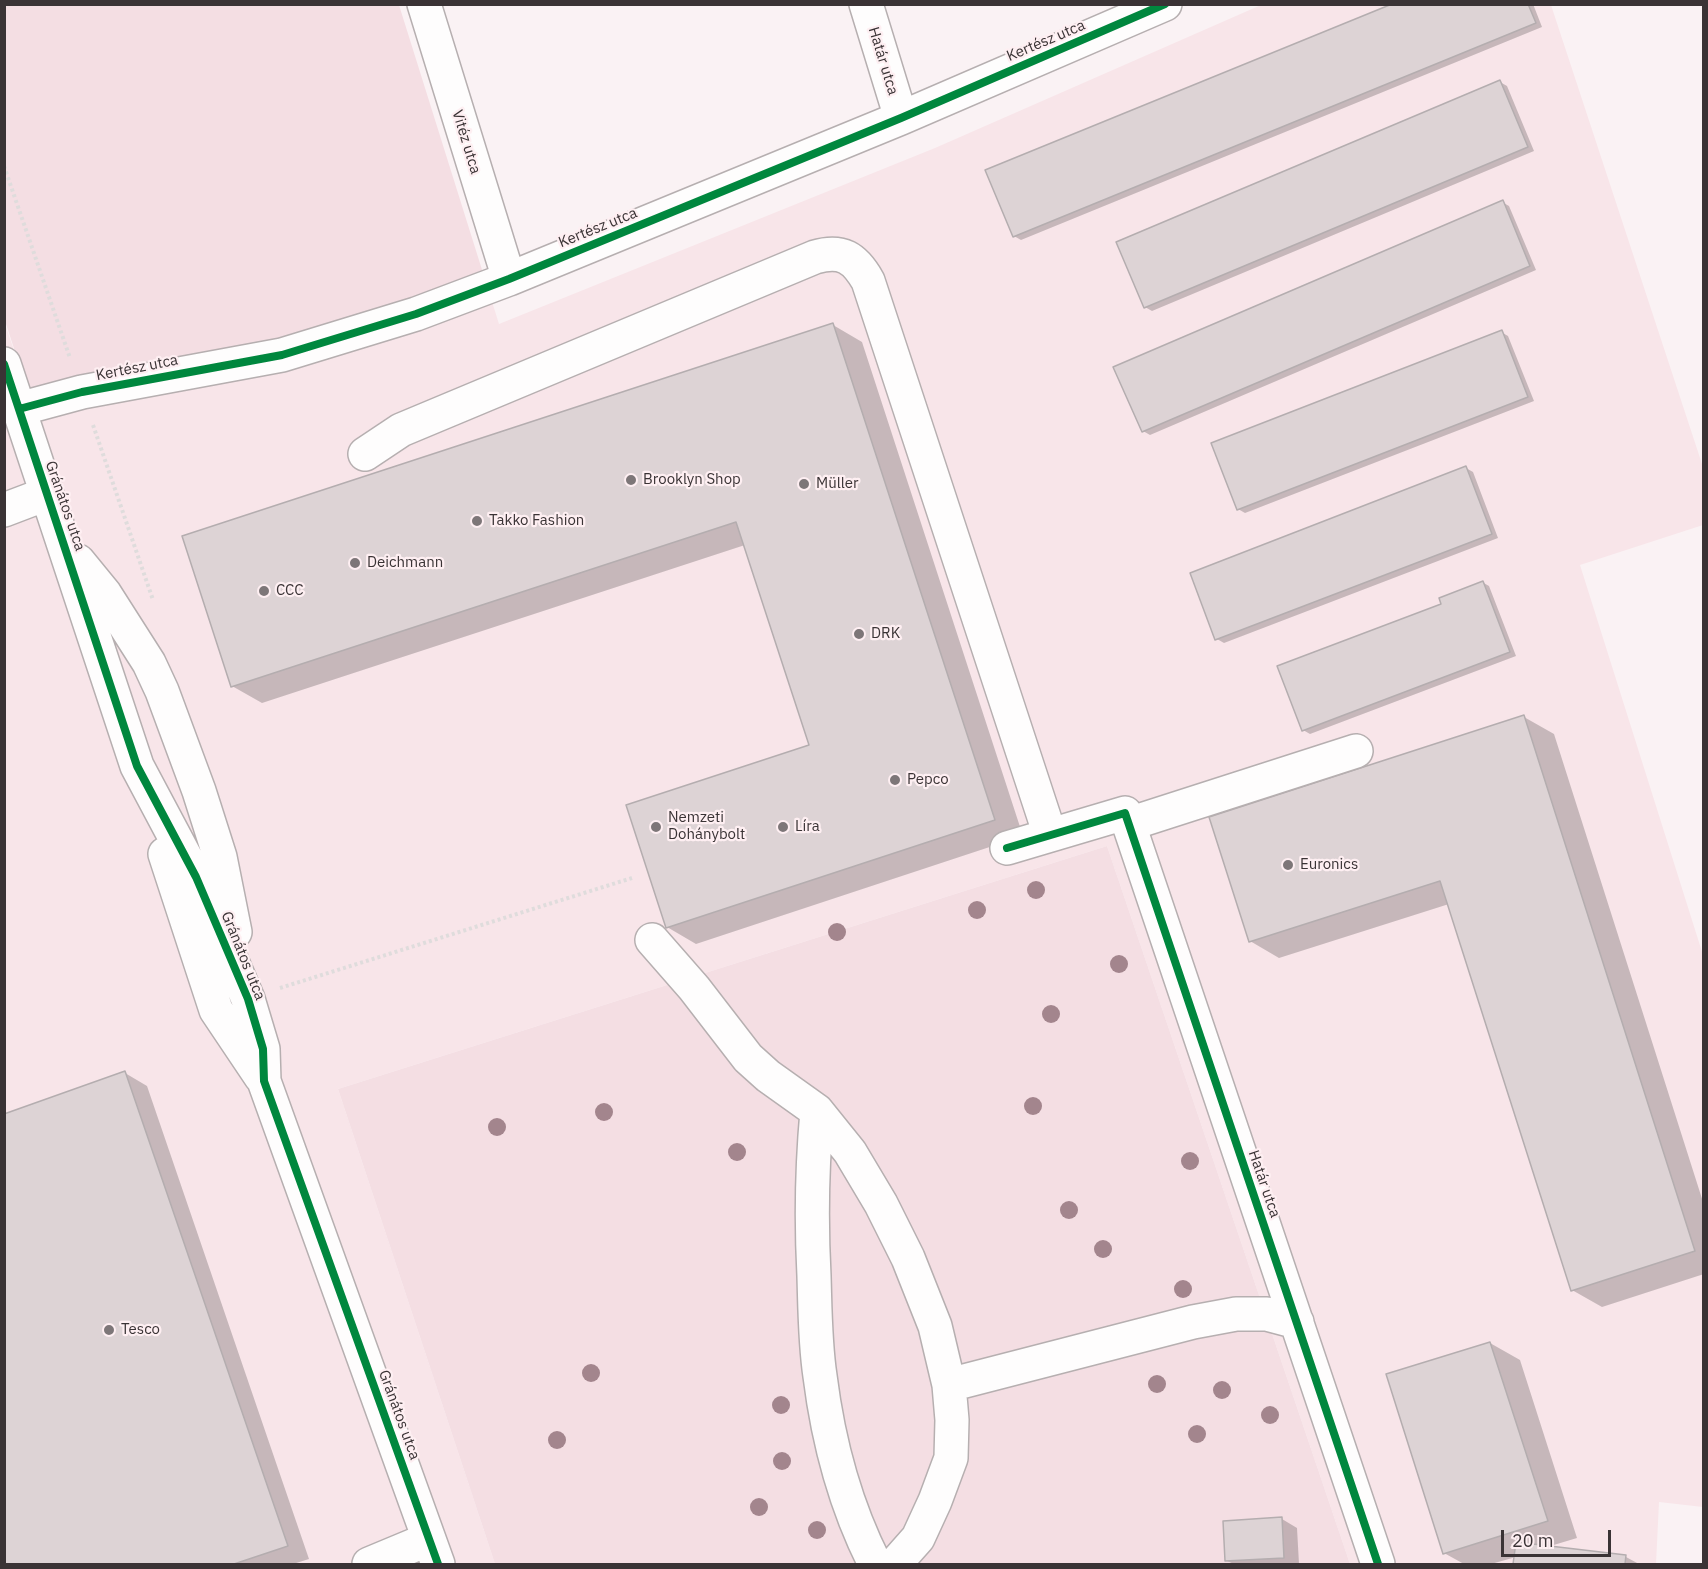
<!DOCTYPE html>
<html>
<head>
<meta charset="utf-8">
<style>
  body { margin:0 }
  #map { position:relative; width:1708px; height:1569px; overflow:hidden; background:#faf2f4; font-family:"IBM Plex Sans",sans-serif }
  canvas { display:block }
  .frame { position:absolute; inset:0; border:6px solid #3a3335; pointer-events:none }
  .scale { position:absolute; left:1501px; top:1530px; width:110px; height:27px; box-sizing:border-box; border:3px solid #3a3335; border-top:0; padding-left:8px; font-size:18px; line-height:21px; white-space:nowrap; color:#3a3335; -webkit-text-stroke:4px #feeff2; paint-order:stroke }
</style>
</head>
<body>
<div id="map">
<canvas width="1708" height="1569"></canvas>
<div class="frame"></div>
<div class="scale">20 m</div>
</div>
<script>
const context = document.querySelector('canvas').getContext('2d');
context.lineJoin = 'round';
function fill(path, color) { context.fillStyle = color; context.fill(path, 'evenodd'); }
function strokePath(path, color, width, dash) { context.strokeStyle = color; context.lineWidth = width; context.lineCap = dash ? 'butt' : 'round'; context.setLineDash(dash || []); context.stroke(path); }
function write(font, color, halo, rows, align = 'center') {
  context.font = font + ' "IBM Plex Sans",sans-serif'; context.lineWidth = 4.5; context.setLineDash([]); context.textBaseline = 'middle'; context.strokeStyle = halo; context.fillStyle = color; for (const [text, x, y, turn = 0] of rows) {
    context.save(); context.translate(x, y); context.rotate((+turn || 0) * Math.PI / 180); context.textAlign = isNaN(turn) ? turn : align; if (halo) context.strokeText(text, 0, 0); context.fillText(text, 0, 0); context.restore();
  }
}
fill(new Path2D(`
  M1261,5h290l152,462v58l-123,40 123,390v552l-44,-5 -3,62h-306l-243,-718 -769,243 157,475h-490l-1,-1243 24,70 455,-118 16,51 436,-176z`), '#f8e5e9');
fill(new Path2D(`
  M4,5h395l84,268 -154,55 -51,15 -170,27 -80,21 -23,-70z
  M1107,846l243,718h-855l-157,-475z`), '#f4dee3');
fill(new Path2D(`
  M1396,4h137l9,23 -521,213 -7,-4z
  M1500,82l7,4 27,65 -382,160 -7,-4z
  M1502,202l7,4 27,64 -386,165 -7,-4z
  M833,325l29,17 161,494 -327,108 -29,-17 144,-181 -66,-201 -483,158 -30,-17z
  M1501,332l7,4 26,65 -289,112 -7,-4z
  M1466,468l7,4 25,66 -274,105 -7,-4z
  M1482,582l7,4 27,70 -206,78 -7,-4 140,-125z
  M1524,717l30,17 150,471v69l-102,33 -30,-17 -123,-386 -170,54 -29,-17z
  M125,1073l22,13 162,473 -16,5h-289v-448z
  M1490,1343l30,17 57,178 -30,9 79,10 13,7h-125l2,-7 -25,7h-27l-20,-11z
  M1282,1519l15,9 2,36h-65l-7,-3z`), '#0003');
const building = new Path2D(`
  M1392,4h136l8,19 -523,214 -28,-67z
  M1500,80l28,67 -384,161 -28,-66z
  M1503,200l27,66 -388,166 -29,-65z
  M833,323l162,497 -329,108 -40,-123 183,-60 -73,-223 -505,165 -49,-151z
  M1502,330l26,67 -291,113 -26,-67z
  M1466,466l26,68 -277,106 -25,-67z
  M1483,581l27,71 -208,79 -25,-65 164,-62 -2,-6z
  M1524,715l171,536 -124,40 -131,-410 -191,61 -40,-125z
  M125,1071l163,475 -54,18h-230v-450z
  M1490,1342l58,179 -105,33 -57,-180z
  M1282,1517l2,41 -59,3 -2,-40z
  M1516,1542l110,13 -1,9h-112z`);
fill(building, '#ddd3d5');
strokePath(building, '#b4adaf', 1.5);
const minor = new Path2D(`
  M424,4l85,275
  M866,4l35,114
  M4,364l133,402 59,111 52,122 15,50 1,32 174,483
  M19,409l63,-17 200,-37 134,-41 93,-35 392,-161 264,-114
  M365,454l36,-24 414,-173c27,-8 40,1 53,24l182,554
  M4,510l42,-16
  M78,561l27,33 44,69 13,28 37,100 21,66 15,75
  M1129,824l227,-73
  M1007,848l118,-35 253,751
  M165,854l51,156 45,67
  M652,940l42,48 54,70 20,18 49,35 33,41 31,52 27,54 27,68 14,59 3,35 -1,38 -16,43 -17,37 -23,26
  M817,1111c-5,55 -6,109 -3,165 1,33 1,67 6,100 8,64 26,131 55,188
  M949,1385l244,-63 43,-8h31l30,8
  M369,1564l60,-25`);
strokePath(minor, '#b6afb0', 36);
strokePath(new Path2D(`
  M4,166l66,192
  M93,425l60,175
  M280,988l352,-110`), '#dfdcdc', 4, [3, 3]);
strokePath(minor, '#fefdfd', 33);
strokePath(new Path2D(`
  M4,364l133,402 59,111 52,122 15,50 1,32 174,483
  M19,409l63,-17 200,-37 134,-41 93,-35 392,-161 264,-114
  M1007,848l118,-35 253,751`), '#00873e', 8);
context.fillStyle = '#a3858d';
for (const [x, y] of [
  [1036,890],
  [977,910],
  [837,932],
  [1119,964],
  [1051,1014],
  [1033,1106],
  [604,1112],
  [497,1127],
  [737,1152],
  [1190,1161],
  [1069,1210],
  [1103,1249],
  [1183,1289],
  [591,1373],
  [1157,1384],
  [1222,1390],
  [781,1405],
  [1270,1415],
  [1197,1434],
  [557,1440],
  [782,1461],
  [759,1507],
  [817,1530]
]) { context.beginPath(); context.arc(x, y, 9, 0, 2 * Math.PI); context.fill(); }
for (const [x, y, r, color] of [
  [631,480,6,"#7d7678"],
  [804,484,6,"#7d7678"],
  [477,521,6,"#7d7678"],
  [355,563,6,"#7d7678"],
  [264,591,6,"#7d7678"],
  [859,634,6,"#7d7678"],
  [895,780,6,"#7d7678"],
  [656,827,6,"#7d7678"],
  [783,827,6,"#7d7678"],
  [1288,865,6,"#7d7678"],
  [109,1330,6,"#7d7678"]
]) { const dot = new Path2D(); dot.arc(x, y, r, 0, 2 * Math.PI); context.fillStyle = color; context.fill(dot); strokePath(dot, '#feeff2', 2); }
write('15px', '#3a3335', '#feeff2', [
  ["Kertész utca",1046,41,-23],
  ["Határ utca",883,61,73],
  ["Vitéz utca",466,142,73],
  ["Kertész utca",598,228,-22],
  ["Kertész utca",137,368,-11],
  ["Gránátos utca",65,506,71],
  ["Gránátos utca",243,956,68],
  ["Határ utca",1264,1184,71],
  ["Gránátos utca",399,1415,70]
]);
write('15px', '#3a3335', '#feeff2', [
  ["Brooklyn Shop",643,480],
  ["Müller",816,484],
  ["Takko Fashion",489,521],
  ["Deichmann",367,563],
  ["CCC",276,591],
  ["DRK",871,634],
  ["Pepco",907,780],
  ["Nemzeti",668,818],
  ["Dohánybolt",668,835],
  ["Líra",795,827],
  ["Euronics",1300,865],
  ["Tesco",121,1330]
], 'left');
</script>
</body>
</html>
